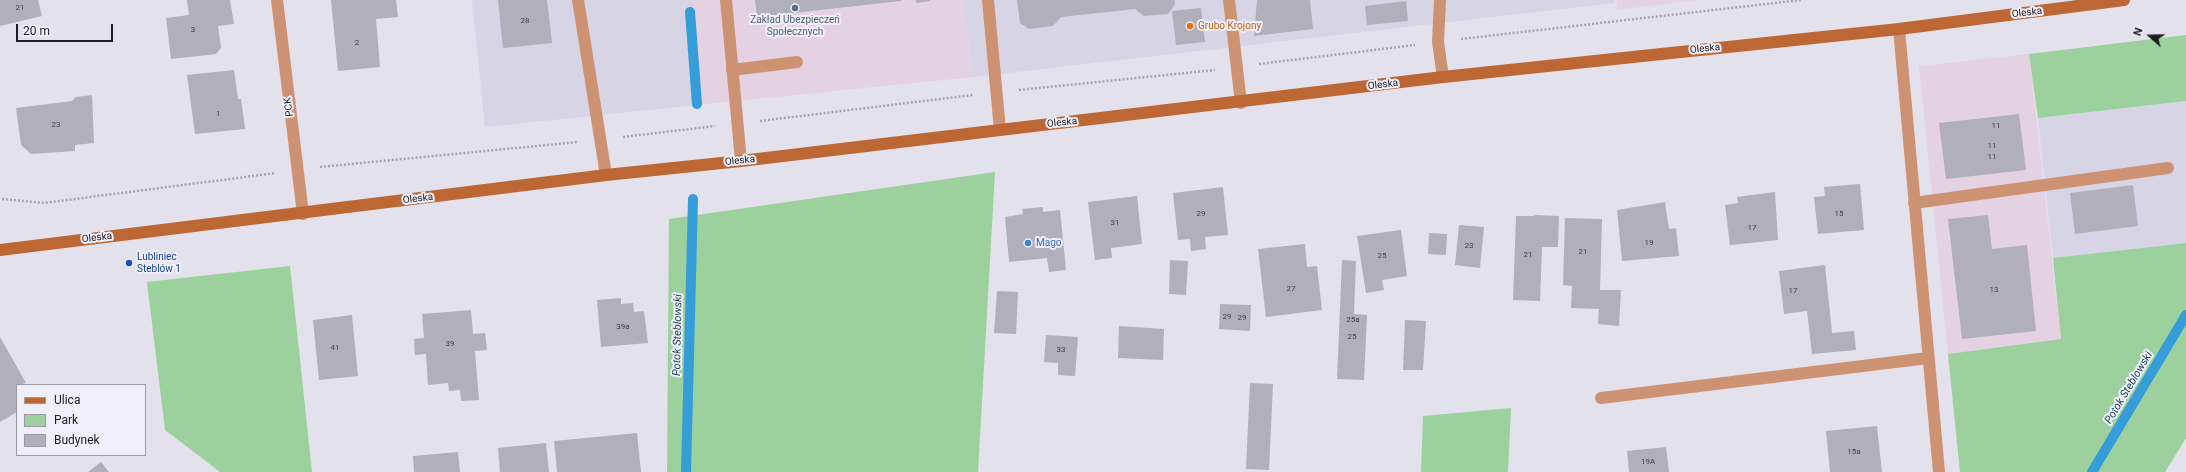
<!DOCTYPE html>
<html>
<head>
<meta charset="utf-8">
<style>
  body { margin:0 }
  #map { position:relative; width:2186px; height:472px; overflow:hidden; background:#e3e1ec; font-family:Roboto,sans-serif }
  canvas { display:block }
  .legend { position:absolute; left:16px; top:384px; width:130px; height:72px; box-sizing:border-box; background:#f0eef9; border:1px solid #9c9aa2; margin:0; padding:5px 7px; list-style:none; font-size:12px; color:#1d1c20 }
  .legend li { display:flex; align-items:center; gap:8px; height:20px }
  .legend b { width:20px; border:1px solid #9c9aa2 }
  .north { position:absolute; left:2130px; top:16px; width:40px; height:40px; -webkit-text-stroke:3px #f0eef9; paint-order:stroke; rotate:290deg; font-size:11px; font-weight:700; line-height:16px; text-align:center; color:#1d1c20 }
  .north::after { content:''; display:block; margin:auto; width:14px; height:18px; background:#1d1c20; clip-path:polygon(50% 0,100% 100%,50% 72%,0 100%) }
  .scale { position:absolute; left:16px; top:24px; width:97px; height:18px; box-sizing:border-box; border:2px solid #1d1c20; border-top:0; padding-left:5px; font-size:12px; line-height:14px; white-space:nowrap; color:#1d1c20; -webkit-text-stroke:3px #f0eef9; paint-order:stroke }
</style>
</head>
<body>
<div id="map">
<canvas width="2186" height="472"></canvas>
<ul class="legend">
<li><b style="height:5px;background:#bd6734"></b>Ulica</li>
<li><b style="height:11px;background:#9cd09d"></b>Park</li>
<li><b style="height:11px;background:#b1afb9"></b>Budynek</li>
</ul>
<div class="north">N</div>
<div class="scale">20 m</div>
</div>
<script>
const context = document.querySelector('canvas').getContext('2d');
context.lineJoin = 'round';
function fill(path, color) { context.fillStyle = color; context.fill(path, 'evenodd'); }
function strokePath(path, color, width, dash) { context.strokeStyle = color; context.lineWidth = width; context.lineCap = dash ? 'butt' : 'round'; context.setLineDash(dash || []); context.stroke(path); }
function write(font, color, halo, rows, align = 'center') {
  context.font = font + ' Roboto,sans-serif'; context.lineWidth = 4; context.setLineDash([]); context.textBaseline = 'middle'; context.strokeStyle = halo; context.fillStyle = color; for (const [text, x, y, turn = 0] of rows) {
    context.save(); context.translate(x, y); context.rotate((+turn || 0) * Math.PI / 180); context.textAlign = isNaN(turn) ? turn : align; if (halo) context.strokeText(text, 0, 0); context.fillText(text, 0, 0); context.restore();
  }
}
fill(new Path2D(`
  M696,0h267l10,77 -276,28 -6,-85z
  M1617,0h80l-81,10z
  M2029,54l32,285 -113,15 -29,-288z`), '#e4d2e3');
fill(new Path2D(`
  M472,0h224l-5,20 6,85 -212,22z
  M963,0h652l-1,3 -641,74z
  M2186,101v142l-133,15 -15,-140z`), '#d7d4e6');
fill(new Path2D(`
  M2186,35v66l-148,17 -9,-64z
  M995,172l-17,300h-311l2,-253z
  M2186,243v195l-21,34h-205l-12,-118 113,-15 -8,-81z
  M290,266l22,206h-92l-55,-42 -18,-148z
  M1511,408l-3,64h-87l2,-56z`), '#9cd09d');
strokePath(new Path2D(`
  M690,12l7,92
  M686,472l7,-273
  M2092,472l94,-157`), '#359dd8', 10);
fill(new Path2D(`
  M0,0h38l4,16 -42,10z
  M187,0h43l4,24 -16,2 3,22 -5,6 -45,5 -5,-41 23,-3z
  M331,0h65l2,17 -22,2 4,48 -42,4z
  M498,0h49l5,43 -49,5z
  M755,0h146v1l-144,16z
  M916,0h14v1l-14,2z
  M1017,0h158v4l-7,10 -24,2 -9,-7 -74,8 -8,9 -24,3 -9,-6z
  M1257,0h53l3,29 -59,7z
  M1406,1l2,20 -41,4 -2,-19z
  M1201,8l4,34 -29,3 -4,-34z
  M234,70l4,29h3l4,30 -50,5 -8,-59z
  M92,95l2,48 -19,2v6l-44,3 -10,-9 -5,-37 56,-7 4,-4z
  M2019,114l7,56 -80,9 -7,-56z
  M1860,184l4,46 -46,4 -4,-37 11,-1 -1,-9z
  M2133,185l5,41 -63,8 -5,-41z
  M1223,187l5,48 -23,2 1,12 -15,2 -1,-12 -12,1 -5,-47z
  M1775,192l3,48 -48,5 -5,-40 13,-2 -1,-6z
  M1137,196l5,48 -31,4 1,10 -17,2 -7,-58z
  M1665,202l4,27 7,-1 3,28 -57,5 -5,-51z
  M1043,207v5l17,-2 6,60 -17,2 -2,-14 -38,4 -4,-45 18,-3 -1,-5z
  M1534,215l25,1 -1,31h-16l-2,54 -27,-1 3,-84h18z
  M1988,215l4,34 35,-4 9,86 -74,8 -14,-120z
  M1565,218l37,1 -2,71h21l-2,36 -21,-2 1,-15 -28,-1 1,-22 -9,-1z
  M1459,225l25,2 -4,41 -25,-3z
  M1401,230l6,46 -25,4 2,10 -18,3 -9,-57z
  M1429,233l18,1 -1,21 -18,-1z
  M1305,244l2,23 10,-1 5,44 -56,7 -8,-68z
  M1170,260l18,1 -2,34 -17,-1z
  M1342,260l14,1 -2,53 13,1 -3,65 -27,-1z
  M1825,265l7,68 22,-2 2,19 -44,4 -5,-43 -23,3 -5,-43z
  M997,291l21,1 -2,42 -22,-1z
  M621,298v6l12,-1 1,9 10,-1 4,32 -47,4 -4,-47z
  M1220,304l31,1 -1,26 -31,-2z
  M471,310l2,24 12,-1 2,17 -12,1 4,49 -18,1 -1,-11 -11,1 -1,-8 -20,2 -2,-31 -11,1 -1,-16 10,-1 -2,-24z
  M352,315l6,61 -39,4 -6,-60z
  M1405,320l21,1 -3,49h-20z
  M1119,326l45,3 -1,31 -45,-2z
  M1046,335l32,2 -3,39 -17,-1v-12l-14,-1z
  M0,337l26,46 -9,2v27l-17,10z
  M1250,383l23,1 -4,86 -23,-1z
  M1877,426l5,46h-52l-4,-41z
  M637,433l4,39h-84l-3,-31z
  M546,443l3,29h-49l-2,-24z
  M1666,447l3,25h-40l-2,-21z
  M458,452l2,20h-46l-1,-16z
  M101,462l8,10h-21z`), '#b1afb9');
strokePath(new Path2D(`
  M1461,39l340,-39
  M1259,64l156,-19
  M1019,90l196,-20
  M760,121l213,-26
  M623,137l92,-11
  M320,167l258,-25
  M2,199l42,4 232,-30`), '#a6a4ad', 2.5, [2, 2]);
strokePath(new Path2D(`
  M578,0l28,175
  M726,0l15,161
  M988,0l12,130
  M1229,0l12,103
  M1440,0l-2,42 5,35
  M1899,29l40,443
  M732,70l65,-8
  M1914,203l254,-35
  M1601,398l327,-40`), '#cd9272', 12);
strokePath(new Path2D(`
  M277,0l26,214`), '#cd9272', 12);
strokePath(new Path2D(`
  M0,250l606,-75 135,-14 702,-84 456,-48 225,-29`), '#bd6734', 12);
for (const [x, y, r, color] of [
  [795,8,4,"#5c6f8a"],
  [1190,26,4,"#e8710a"],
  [1028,243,4,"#3f7fe0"],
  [129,263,4,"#1a4fb4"]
]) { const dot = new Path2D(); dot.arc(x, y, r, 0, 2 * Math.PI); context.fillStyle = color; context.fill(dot); strokePath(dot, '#f0eef9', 1.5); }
write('8px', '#424146', null, [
  ["21",20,8],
  ["28",525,21],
  ["3",193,30],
  ["2",357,43],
  ["1",218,114],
  ["23",56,125],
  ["11",1996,126],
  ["11",1992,146],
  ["11",1992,157],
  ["29",1201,214],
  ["15",1839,214],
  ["31",1115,223],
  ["17",1752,228],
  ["19",1649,243],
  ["23",1469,246],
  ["21",1583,252],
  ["21",1528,255],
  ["25",1382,256],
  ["27",1291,289],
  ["13",1994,290],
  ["17",1793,291],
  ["29",1227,317],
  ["29",1242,318],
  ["25a",1353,320],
  ["39a",623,327],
  ["25",1352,337],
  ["39",450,344],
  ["41",335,348],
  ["33",1061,350],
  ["15a",1854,452],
  ["19A",1648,462]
]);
write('10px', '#1d1c20', '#f0eef9', [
  ["Oleska",2027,13,-7],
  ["Oleska",1705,49,-6],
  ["Oleska",1383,85,-7],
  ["PCK",289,107,-97],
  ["Oleska",1062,123,-6],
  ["Oleska",740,161,-6],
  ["Oleska",418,199,-7],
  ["Oleska",97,238,-7]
]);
write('10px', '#4e5e75', '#f0eef9', [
  ["Zakład Ubezpieczeń",795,20],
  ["Społecznych",795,32]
]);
write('10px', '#c56008', '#f0eef9', [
  ["Grubo Krojony",1198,26]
], 'left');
write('10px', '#366cbe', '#f0eef9', [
  ["Mago",1036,243]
], 'left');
write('10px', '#164399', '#f0eef9', [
  ["Lubliniec",137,257],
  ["Steblów 1",137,269]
], 'left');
write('italic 11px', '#1d465f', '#f0eef9', [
  ["Potok Steblowski",678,335,-89],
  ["Potok Steblowski",2129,388,-59]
]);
</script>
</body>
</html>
